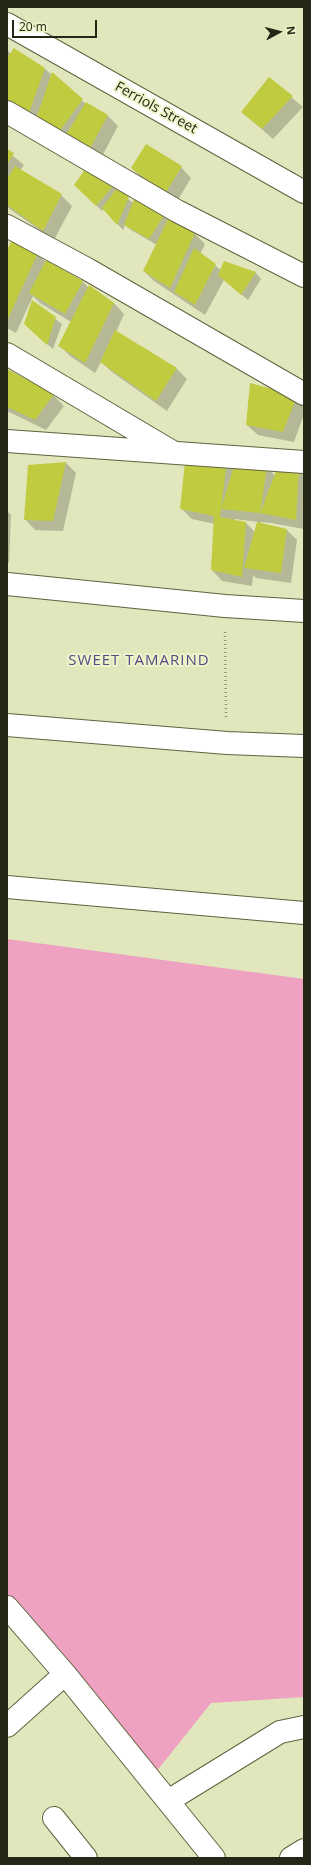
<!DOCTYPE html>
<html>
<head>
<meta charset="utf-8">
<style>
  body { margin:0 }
  #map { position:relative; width:311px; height:1865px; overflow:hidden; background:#e1e6bd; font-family:"Open Sans",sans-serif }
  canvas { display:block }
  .frame { position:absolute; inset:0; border:8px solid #242616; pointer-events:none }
  .north { position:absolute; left:259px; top:12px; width:40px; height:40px; -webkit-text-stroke:3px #eef4c9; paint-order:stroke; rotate:83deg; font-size:11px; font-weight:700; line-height:16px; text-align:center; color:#242616 }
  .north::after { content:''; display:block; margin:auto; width:14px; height:18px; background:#242616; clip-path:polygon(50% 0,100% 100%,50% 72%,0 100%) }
  .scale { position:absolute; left:12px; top:20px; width:85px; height:18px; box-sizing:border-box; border:2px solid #242616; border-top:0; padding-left:5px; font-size:12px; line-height:14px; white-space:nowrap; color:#242616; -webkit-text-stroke:3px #eef4c9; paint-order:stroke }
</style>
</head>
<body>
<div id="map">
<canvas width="311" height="1865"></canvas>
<div class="frame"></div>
<div class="north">N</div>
<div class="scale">20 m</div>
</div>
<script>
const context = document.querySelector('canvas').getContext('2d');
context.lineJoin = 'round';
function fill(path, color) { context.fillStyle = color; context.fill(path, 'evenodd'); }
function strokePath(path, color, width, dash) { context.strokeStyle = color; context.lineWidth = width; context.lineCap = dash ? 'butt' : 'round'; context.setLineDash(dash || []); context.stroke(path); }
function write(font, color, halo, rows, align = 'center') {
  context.font = font + ' "Open Sans",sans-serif'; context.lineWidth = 4; context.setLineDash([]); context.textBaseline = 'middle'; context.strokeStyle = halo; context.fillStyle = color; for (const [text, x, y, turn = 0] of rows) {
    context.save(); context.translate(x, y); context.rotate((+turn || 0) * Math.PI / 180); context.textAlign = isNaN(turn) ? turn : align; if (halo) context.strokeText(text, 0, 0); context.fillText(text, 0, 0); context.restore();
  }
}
fill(new Path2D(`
  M7,939l297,40v718l-93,6 -59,74 -145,-177z`), '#eea1c0');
fill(new Path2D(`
  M14,49l31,20 41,35 22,12 10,10 -19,36 -58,-44 -2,4 -32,-18v-54l4,4z
  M269,79l34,28 -30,32 -31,-27z
  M7,151l17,14 -4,6 41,24 11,11 -18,34 -47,-33z
  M181,167l10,11 -15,25 -34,-24 -10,-11z
  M76,185l36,1 21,17 31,12 6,6 24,12 11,11 -5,10 21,16 4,-8 31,11 5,6 -13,21 -24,-20 -19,35 -51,-34 -10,-10 13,-26 -26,-15 -6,-5 -2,5 -19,-21 -2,2z
  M7,252l30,2 9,8 37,20 6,6 25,15 10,11 -8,18 61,37 10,10 -20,32 -55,-39 -11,-10 -6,11 -25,-17 -11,-11 12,-23 -31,-19 -7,-7 -17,37 -9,-5z
  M33,302l29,22 -9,25 -22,-19z
  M7,370l46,25 11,11 -18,24 -39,-19z
  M296,397l8,8v9l-10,28 -36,-7 -11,-10z
  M226,461l8,8 33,-2 8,9 23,-7 6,6v54l-33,-6 -11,-1v1l27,7 10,10 -6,43 -35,-5 -3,-3 -1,11 -30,-5 -10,-11 3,-46 -23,-5 -10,-10zM235,519l23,3 -3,10 -9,-9 -11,-2z
  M66,463l10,10 -13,58 -28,-1 -10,-11z
  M7,511l4,4 -2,48h-2z`), '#0003');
fill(new Path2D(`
  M14,48l31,20 -16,45 -22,-13v-42z
  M52,72l31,27 -24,33 -22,-16z
  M269,77l24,19 -31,33 -21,-17z
  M86,102l22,13 -20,37 -22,-17z
  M146,144l36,22 -17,28 -34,-26z
  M7,149l7,4 -7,12z
  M88,165l25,21 -17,20 -22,-21z
  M15,166l47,28 -19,37 -36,-26v-26z
  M117,188l12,9 -12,28 -15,-17z
  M134,199l31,15 -16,25 -25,-14z
  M168,219l27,14 -25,55 -27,-17z
  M12,240l26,13 -31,68v-71z
  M194,248l22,16 -21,41 -21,-13z
  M46,260l37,21 -18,33 -36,-21z
  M224,261l32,11 -15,23 -23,-20z
  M89,285l25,18 -29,60 -27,-17z
  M32,300l24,17 -9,28 -23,-21z
  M115,330l62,38 -21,33 -56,-39z
  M7,369l47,25 -19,26 -28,-13z
  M250,383l47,13 -14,36 -37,-7z
  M227,460l-7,57 26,5 -4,55 -31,-7 3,-54 -34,-7 5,-47z
  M66,462l-13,59 -29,-1 4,-55z
  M234,466h33l-7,47 -39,-4z
  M299,468l-3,52 -36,-7 16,-42z
  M257,522l30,7 -6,44 -37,-5z`), '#c0cb40');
const street = new Path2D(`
  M7,24l297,168
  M7,112l170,99 127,65
  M7,226l80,43 217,125
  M7,354l164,97
  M7,441l297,21
  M7,584l218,22 79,5
  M7,725l220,18 77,3
  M7,887l297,26
  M7,1607l58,67 149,184
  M7,1726l58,-52
  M168,1801l112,-69 24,-5
  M54,1818l32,40
  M291,1858l13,-8`);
strokePath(street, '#5f633e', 24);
strokePath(new Path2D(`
  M225,632l1,85`), '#8f9374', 2.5, [1, 3]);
strokePath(street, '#fff', 22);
write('14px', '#242616', '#eef4c9', [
  ["Ferriols Street",156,108,29]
]);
context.letterSpacing = '1px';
write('15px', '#574886', '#eef4c9', [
  ["SWEET TAMARIND",139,661]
]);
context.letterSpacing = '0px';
</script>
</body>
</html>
